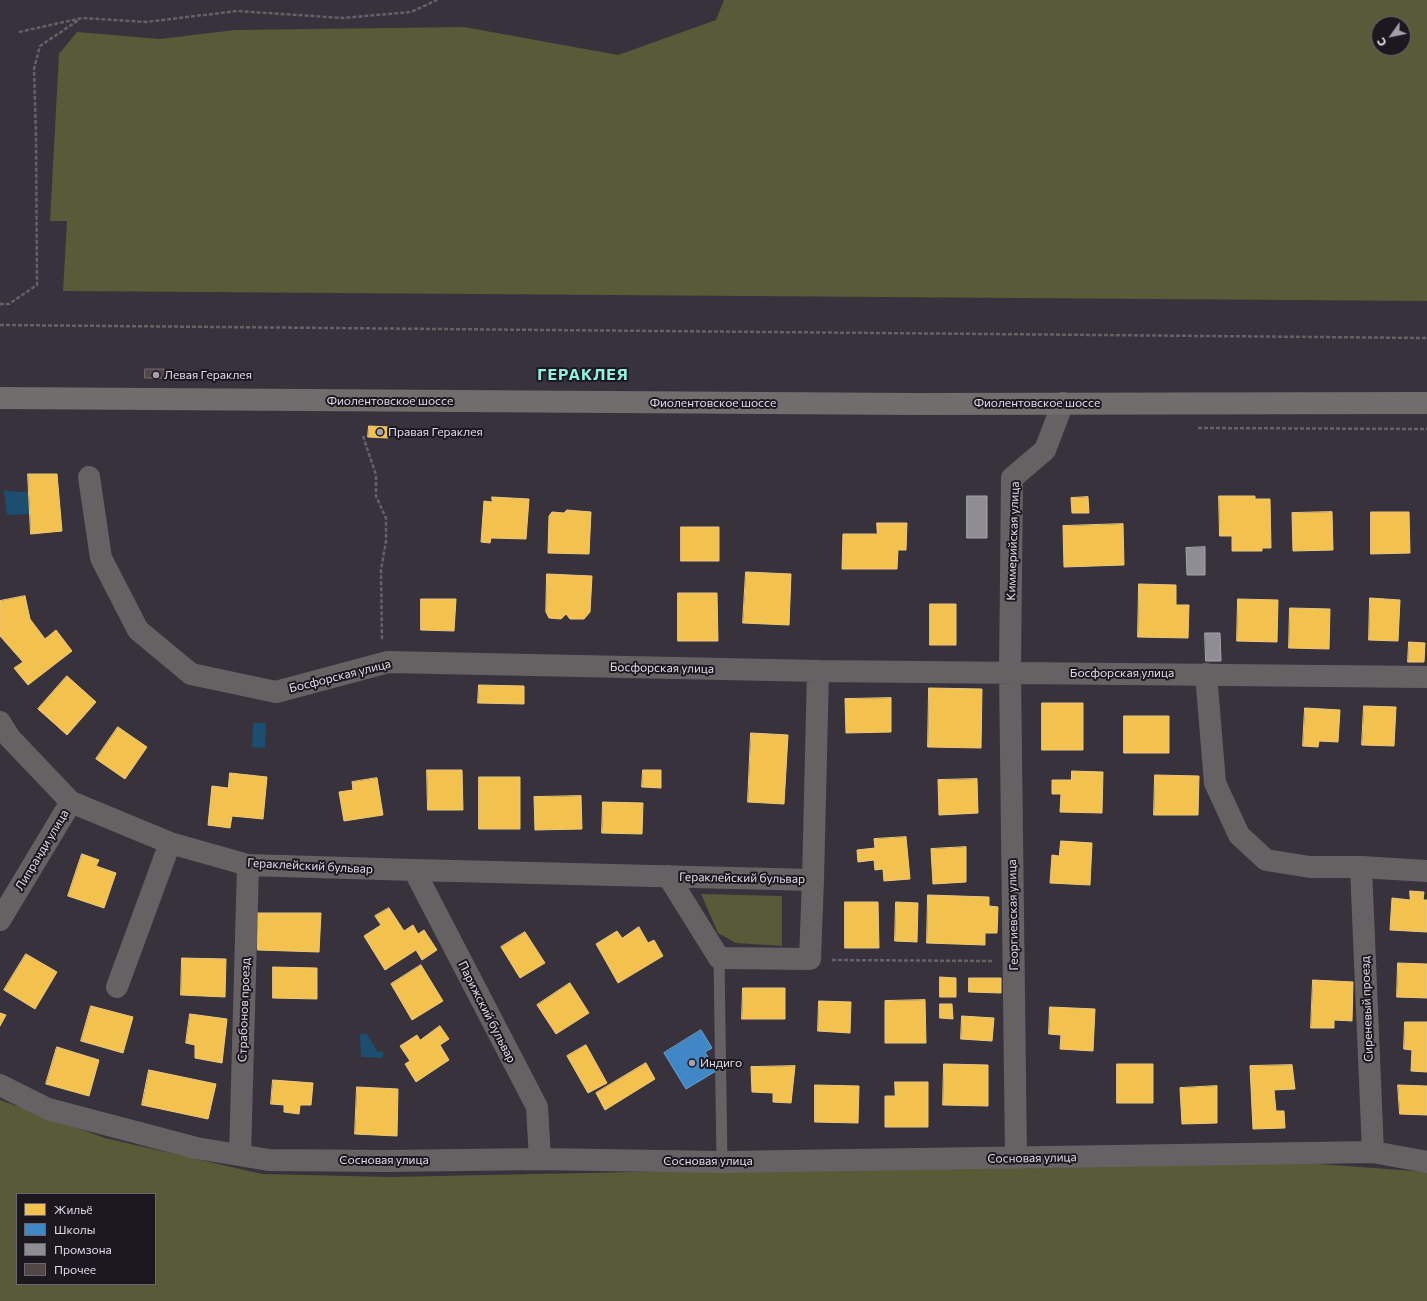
<!DOCTYPE html>
<html>
<head>
<meta charset="utf-8">
<style>
  body { margin:0 }
  #map { position:relative; width:1427px; height:1301px; overflow:hidden; background:#37323c; font-family:Commissioner,sans-serif }
  canvas { display:block }
  .legend { position:absolute; left:16px; top:1193px; width:140px; height:92px; box-sizing:border-box; background:#1c1820; border:1px solid #6a666f; margin:0; padding:5px 7px; list-style:none; font-size:12px; color:#e0dae6 }
  .legend li { display:flex; align-items:center; gap:8px; height:20px }
  .legend b { width:20px; border:1px solid #6a666f }
  .north { position:absolute; left:1371px; top:16px; width:40px; height:40px; box-sizing:border-box; background:#1c1820; border:1px solid #6a666f; border-radius:50%; rotate:237deg; font-size:11px; font-weight:700; line-height:16px; text-align:center; color:#e0dae6 }
  .north::after { content:''; display:block; margin:auto; width:14px; height:18px; background:#a59faa; clip-path:polygon(50% 0,100% 100%,50% 72%,0 100%) }
</style>
</head>
<body>
<div id="map">
<canvas width="1427" height="1301"></canvas>
<ul class="legend">
<li><b style="height:11px;background:#f2c14e"></b>Жильё</li>
<li><b style="height:11px;background:#3f88c5"></b>Школы</li>
<li><b style="height:11px;background:#8d8d92"></b>Промзона</li>
<li><b style="height:11px;background:#534746"></b>Прочее</li>
</ul>
<div class="north">С</div>
</div>
<script>
const context = document.querySelector('canvas').getContext('2d');
context.lineJoin = 'round';
function fill(path, color) { context.fillStyle = color; context.fill(path, 'evenodd'); }
function strokePath(path, color, width, dash) { context.strokeStyle = color; context.lineWidth = width; context.lineCap = dash ? 'butt' : 'round'; context.setLineDash(dash || []); context.stroke(path); }
function write(font, color, halo, rows, align = 'center') {
  context.font = font + ' Commissioner,sans-serif'; context.lineWidth = 4; context.setLineDash([]); context.textBaseline = 'middle'; context.strokeStyle = halo; context.fillStyle = color; for (const [text, x, y, turn = 0] of rows) {
    context.save(); context.translate(x, y); context.rotate((+turn || 0) * Math.PI / 180); context.textAlign = isNaN(turn) ? turn : align; if (halo) context.strokeText(text, 0, 0); context.fillText(text, 0, 0); context.restore();
  }
}
fill(new Path2D(`
  M724,0h703v301l-1364,-10 4,-70h-17l9,-167 18,-22 83,7 75,-9 229,-3 154,28 98,-35zM1379,24h24v24h-24z
  M701,894l81,2v50l-46,-3 -18,-10z
  M0,1100l105,38 157,36 130,3 861,-18 174,13v129h-1427zM17,1194h138v90h-138z`), '#585a38');
fill(new Path2D(`
  M4,491l25,1 1,22 -23,1z
  M253,723h13l-1,25 -13,-1z
  M360,1034h7l10,17 7,1 -2,6 -21,-1z`), '#1b4e6f');
const homes = new Path2D(`
  M369,426l20,1 -1,11 -20,-1z
  M28,474h29l5,57 -31,3z
  M1219,496h36v3h15l1,49h-9v3h-30v-15h-12z
  M492,497l37,2 -3,40 -35,-1 -1,5 -9,-1 3,-41 8,1z
  M1088,497l1,16h-17l-1,-15z
  M567,510l24,2 -2,42 -41,-1 1,-37 3,-4 12,1z
  M1332,512l1,38 -40,1 -1,-38z
  M1371,512h38l1,41 -39,1z
  M877,523h30l-1,27h-8l-1,19h-55l1,-35h34z
  M1123,524l1,41 -60,2 -1,-41z
  M681,527h38v34h-38z
  M746,572l45,2 -2,51 -46,-2z
  M547,574l45,2 -2,36 -6,7h-14l-4,-5 -5,5 -12,-1 -3,-6z
  M1139,584l37,1v20h13l-1,33 -50,-1z
  M678,593h39l1,48h-40z
  M25,596l5,23 15,20 11,-9 16,21 -44,34 -14,-17 9,-6 -23,-26v-35z
  M1370,598l30,2 -2,41 -29,-1z
  M421,599h35l-2,32 -33,-1z
  M1238,599l40,1 -1,42 -40,-1z
  M930,604h26v41h-26z
  M1290,608l40,1 -1,40 -40,-1z
  M1409,642l16,1 -1,19h-16z
  M67,676l29,26 -29,33 -29,-26z
  M479,685l45,1v18l-46,-1z
  M929,688l53,1 -1,59 -53,-1z
  M891,698v34l-45,1 -1,-34z
  M1042,703h41v47h-41z
  M1364,706l32,1 -2,39 -32,-1z
  M1305,708l35,2 -2,32 -19,-1 -1,6 -15,-1z
  M1124,716h45v37h-45z
  M118,727l29,20 -22,32 -29,-20z
  M751,733l37,2 -4,69 -36,-2z
  M427,770h35l1,40h-35z
  M643,770h18v18l-19,-1z
  M1072,771l31,1 -1,41 -42,-1 1,-18h-9v-14h19z
  M230,773l37,4 -4,42 -31,-3 -2,12 -22,-3 4,-39 16,2z
  M1155,775l44,1 -1,39h-44z
  M479,777h41v52h-41z
  M377,778l6,37 -39,6 -5,-29 14,-2 -1,-8z
  M977,779l1,34 -39,2 -1,-35z
  M581,796l1,33 -47,1 -1,-33z
  M603,802l40,1 -1,31 -40,-1z
  M906,837l4,42 -26,2 -1,-12 -8,1 -1,-10 -16,2 -1,-12 18,-2 -1,-9z
  M1061,841l31,2 -2,42 -40,-2 2,-28 7,1z
  M966,847v35l-33,2 -2,-35z
  M82,854l17,6 -3,6 20,7 -12,35 -36,-12z
  M1410,891l14,1 -1,8h4v32l-37,-2 2,-32 18,2z
  M928,895l61,2v9l9,1 -1,26h-12v12l-58,-2z
  M845,902h33l1,46h-34z
  M896,902l22,1 -1,39 -22,-1z
  M389,908l15,23 9,-6 5,9 6,-4 13,20 -15,10 -6,-10 -31,20 -21,-34 17,-11 -6,-9z
  M257,913h64l-2,39 -61,-2z
  M639,927l9,16 6,-3 9,16 -45,27 -22,-39 21,-13 5,7z
  M525,932l20,31 -25,15 -19,-31z
  M26,954l31,18 -22,37 -31,-19z
  M182,958l44,1 -1,38 -44,-2z
  M1398,963l29,1v34l-30,-1z
  M421,965l22,36 -31,19 -21,-36z
  M273,967l44,1v31l-44,-1z
  M940,977l16,1v19h-16z
  M969,978h32v15l-32,-1z
  M1313,980l40,2 -1,39 -18,-1v8h-23z
  M570,983l19,30 -33,21 -19,-29z
  M743,988h42v31h-43z
  M925,1000l1,43h-41v-42z
  M819,1001l32,1 -1,31 -32,-2z
  M940,1004h12l1,15 -13,-1z
  M91,1006l42,11 -10,36 -42,-12z
  M1050,1007l45,2 -2,42 -33,-2 1,-14 -12,-1z
  M0,1013l6,2 -6,11z
  M190,1014l37,5 -5,44 -27,-5v-13l-9,-2z
  M962,1016l32,2 -2,23 -31,-2z
  M1405,1022h22v50l-16,-1 1,-21 -8,-1z
  M440,1026l9,13 -9,6 9,15 -33,22 -11,-18 5,-3 -10,-15 17,-11 3,5z
  M586,1045l21,38 -19,10 -21,-37z
  M57,1047l42,13 -10,36 -43,-12z
  M646,1063l9,16 -50,31 -9,-17z
  M944,1064l44,1v41l-45,-1z
  M1117,1064h36v39h-36z
  M1292,1065l3,24 -21,1 2,21h8l1,17 -32,1 -3,-63z
  M795,1066l-4,37 -18,-1v-9l-21,-1 -1,-25z
  M149,1070l67,14 -8,35 -66,-14z
  M273,1080l40,3 -2,22h-11l-1,9 -15,-2v-7l-13,-1z
  M895,1082h33v45h-43v-31h10z
  M815,1085l44,1 -1,37 -43,-1z
  M1398,1085l29,1v29l-27,-1z
  M1217,1086v37l-35,1 -2,-36z
  M357,1087l41,2 -1,47 -42,-2z`);
fill(homes, '#f2c14e');
strokePath(homes, '#edc87c', 1);
const schools = new Path2D(`
  M701,1030l11,18 -7,4 11,19 -30,18 -22,-36z`);
fill(schools, '#3f88c5');
strokePath(schools, '#6fa1cf', 1);
const industry = new Path2D(`
  M967,496h20v42h-20z
  M1205,547v28h-18l-1,-27z
  M1205,633h15l1,28h-15z`);
fill(industry, '#8d8d92');
strokePath(industry, '#a6a4ab', 1);
const building = new Path2D(`
  M145,369h19l2,9h-21z`);
fill(building, '#534746');
strokePath(building, '#706a6c', 1);
strokePath(new Path2D(`
  M19,32l63,-14 64,4 91,-11 106,7 68,-6 26,-12
  M0,304h9l28,-19 -1,-148 -2,-68 6,-23 40,-27
  M0,325l1427,13
  M1198,428l229,1
  M363,436l13,39v21l10,22v23l-5,29 1,71
  M832,960l161,1`), '#656264', 2.5, [4, 2]);
strokePath(new Path2D(`
  M719,958l3,204`), '#666263', 11);
strokePath(new Path2D(`
  M89,477l12,81 37,72 53,44 85,18 112,-30 430,9
  M1206,674l9,109 24,52 27,25 44,7h51l66,4
  M0,722l10,16 61,64 99,41 78,22 166,5 399,10 -3,79 -91,-1 -51,-82
  M1361,867l12,285
  M414,870l123,237 3,52
  M813,880l5,-209 609,6
  M0,920l71,-118
  M117,987l53,-144
  M0,1085l48,24 148,39 73,12 116,1 155,-2 182,3 651,-10 54,10
  M240,1155l8,-290
  M1016,1158l-6,-486 2,-194 33,-28 18,-47`), '#666263', 22);
strokePath(new Path2D(`
  M0,398l917,6 510,-1`), '#716d6d', 22);
for (const [x, y, r, color] of [
  [156,375,4,"#a59faa"],
  [380,432,4,"#a59faa"],
  [692,1063,4,"#a59faa"]
]) { const dot = new Path2D(); dot.arc(x, y, r, 0, 2 * Math.PI); context.fillStyle = color; context.fill(dot); strokePath(dot, '#1c1820', 1.5); }
write('12px', '#e0dae6', '#1c1820', [
  ["Левая Гераклея",164,375],
  ["Правая Гераклея",388,432],
  ["Индиго",700,1063]
], 'left');
write('12px', '#e0dae6', '#1c1820', [
  ["Фиолентовское шоссе",390,401],
  ["Фиолентовское шоссе",713,403],
  ["Фиолентовское шоссе",1037,403],
  ["Киммерийская улица",1013,541,-88],
  ["Босфорская улица",662,668,1],
  ["Босфорская улица",1122,673],
  ["Босфорская улица",340,676,-14],
  ["Липранди улица",42,850,-59],
  ["Гераклейский бульвар",310,866,3],
  ["Гераклейский бульвар",742,878,1],
  ["Георгиевская улица",1013,915,-91],
  ["Сиреневый проезд",1367,1009,-92],
  ["Страбонов проезд",244,1010,-88],
  ["Парижский бульвар",487,1012,63],
  ["Сосновая улица",1032,1158,-1],
  ["Сосновая улица",384,1160],
  ["Сосновая улица",708,1161]
]);
context.letterSpacing = '1px';
write('bold 16px', '#90f2d8', '#1c1820', [
  ["ГЕРАКЛЕЯ",583,375]
]);
context.letterSpacing = '0px';
</script>
</body>
</html>
